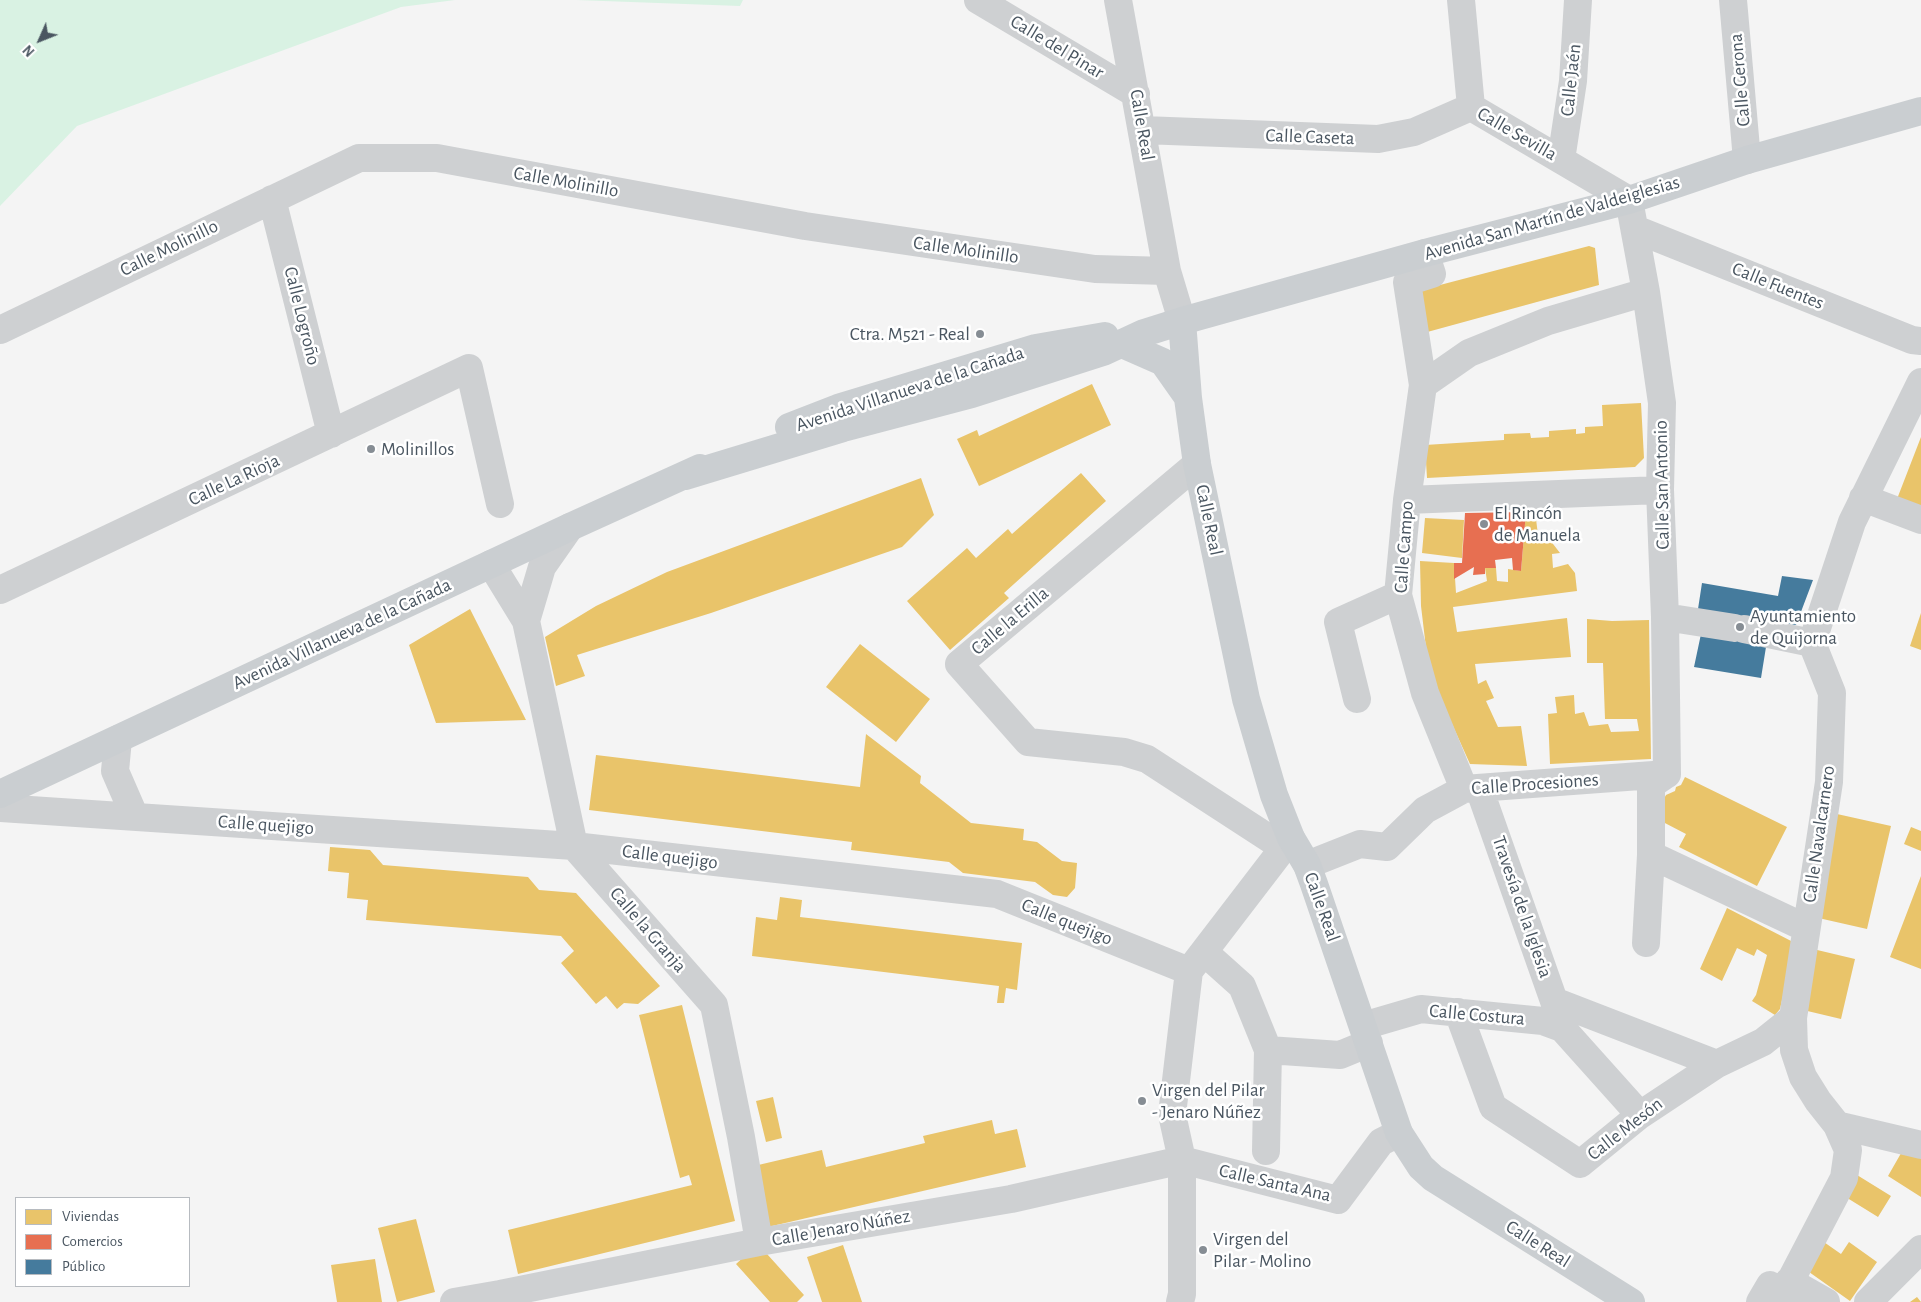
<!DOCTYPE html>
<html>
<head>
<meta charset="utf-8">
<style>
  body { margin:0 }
  #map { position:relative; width:1921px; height:1302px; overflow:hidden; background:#f4f4f4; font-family:"Alegreya Sans",sans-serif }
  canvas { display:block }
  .legend { position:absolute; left:15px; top:1197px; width:175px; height:90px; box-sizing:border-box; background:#fff; border:1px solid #b7bbc0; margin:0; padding:6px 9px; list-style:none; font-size:15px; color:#4a5661 }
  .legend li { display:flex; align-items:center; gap:10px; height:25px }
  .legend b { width:25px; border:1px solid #b7bbc0 }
  .north { position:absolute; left:15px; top:15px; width:50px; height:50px; -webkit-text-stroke:4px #fff; paint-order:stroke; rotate:226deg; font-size:14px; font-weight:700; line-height:20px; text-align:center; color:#4a5661 }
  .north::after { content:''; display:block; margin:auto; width:18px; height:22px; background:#4a5661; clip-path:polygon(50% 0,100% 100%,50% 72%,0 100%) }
</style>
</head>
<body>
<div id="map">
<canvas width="1921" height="1302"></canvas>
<ul class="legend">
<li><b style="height:14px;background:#e9c46a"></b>Viviendas</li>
<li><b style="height:14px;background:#e76f51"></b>Comercios</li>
<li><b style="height:14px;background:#457b9d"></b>Público</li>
</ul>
<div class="north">N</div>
</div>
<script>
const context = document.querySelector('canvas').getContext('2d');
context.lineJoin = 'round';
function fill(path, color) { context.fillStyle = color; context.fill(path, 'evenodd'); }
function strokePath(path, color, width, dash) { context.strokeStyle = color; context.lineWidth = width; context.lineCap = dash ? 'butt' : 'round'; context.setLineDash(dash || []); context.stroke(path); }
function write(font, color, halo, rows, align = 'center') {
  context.font = font + ' "Alegreya Sans",sans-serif'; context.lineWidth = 5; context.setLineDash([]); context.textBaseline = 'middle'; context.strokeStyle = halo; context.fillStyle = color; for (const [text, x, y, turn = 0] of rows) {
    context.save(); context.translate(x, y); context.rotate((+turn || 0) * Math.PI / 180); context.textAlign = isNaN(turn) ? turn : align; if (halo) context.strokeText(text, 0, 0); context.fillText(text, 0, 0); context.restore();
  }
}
fill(new Path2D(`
  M0,0h455l-54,7 -324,119 -77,80z
  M576,0h167l-3,6z`), '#d9f2e3');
fill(new Path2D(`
  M1589,246l6,2 4,37 -179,49 -3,-43z
  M1092,384l19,41 -132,61 -22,-47 20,-9 2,6z
  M1641,403l3,55 -9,9 -208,11 -2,-33 79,-5v-6l26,-1 1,5 18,-1v-6l27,-2v5l9,-1v-6l18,-1 -1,-21z
  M1921,437v72l-24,-10z
  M1081,473l25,28 -102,92 5,5 -59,52 -43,-49 60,-53 9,10 32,-29 4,5z
  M921,478l13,37 -32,32 -191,66 -134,42 8,21 -29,10 -11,-49 51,-31 71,-34z
  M1535,511l4,32 11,-3 10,13 -8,1 1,14 15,-4 7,9 2,18 -124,16 4,25 110,-14 4,39 -96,7 3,20 8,-4 8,18 -8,3 12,26 23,-1 6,40 -57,-2 -41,-91 -8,-67 -1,-45 34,2 2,30 31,-12 -2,-13h11l1,13 11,1v-13l13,2 5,-59z
  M1425,518l39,2 -2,38 -40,-5z
  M470,609l56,111 -90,3 -27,-78z
  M1921,613v37l-11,-4z
  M1587,619l25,2 37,-1 2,139 -101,5 -2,-50 9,-1 -2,-16 19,-2 1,19 9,-2 5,14 19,-2 3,8 28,-1 -2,-12h-32l-2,-56h-16z
  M860,644l70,55 -34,43 -70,-55z
  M866,734l55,42 -1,7 51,40 53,6 -1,11 14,2 25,19 15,2 -2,25 -8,9 -14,-2 -18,-13 -72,-9 -14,-11 -98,-12 1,-8 -263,-32 7,-55 264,32z
  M1685,777l102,50 -30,59 -78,-39 7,-13 -25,-13 -2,-13 7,-13 9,-4 1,-4 5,-2z
  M1837,814l54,12 -24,103 -53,-12z
  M1911,827l10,4v20l-17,-7z
  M330,847l40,3 13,15 145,12 11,13 37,3 84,93 -22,18 -14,-1 -7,6 -11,-13 -10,8 -35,-41 13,-12 -13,-15 -195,-16 2,-20 -21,-2 2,-25 -21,-2z
  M1921,876v93l-31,-12z
  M780,897l22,3 -2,17 222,26 -5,47 -11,-2 -2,15h-7l2,-17 -247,-30 4,-39 21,3z
  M1727,908l68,35 -15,66 -5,6 -23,-14 4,-6 11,-40 -10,-6 -3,7 -17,-8 -15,33 -22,-12z
  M1813,949l42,10 -14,60 -42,-10z
  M682,1005l53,216 -217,53 -10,-44 184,-45 -3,-10 -9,3 -41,-163z
  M773,1097l9,41 -16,4 -10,-41z
  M992,1120l3,14 22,-5 9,38 -258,60 -14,-61 68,-16 4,17 99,-24 -2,-7z
  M1904,1148l17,9v40l-33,-21z
  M1857,1175l34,21 -13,21 -34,-21z
  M416,1219l19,73 -38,10 -19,-74z
  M1821,1240l20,14 8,-12 28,20 -27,39 -48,-34z
  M758,1244l46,51 -7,7h-27l-34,-38z
  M843,1245l19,57h-40l-15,-45z
  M375,1259l7,43h-45l-6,-37z
  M1917,1297l4,5h-11z`), '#e9c46a');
fill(new Path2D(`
  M1526,512l-5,59 -8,-1 -1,-12 -17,2 1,8h-11v6l-12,1 1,-8 -20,12v-16h8l3,-50z`), '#e76f51');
fill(new Path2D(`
  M1782,576l31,4 -17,45 -50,-8 20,30 -5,31 -67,-11 7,-33 -3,-25 4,-26 76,13z`), '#457b9d');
strokePath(new Path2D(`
  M978,0l158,94
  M1118,0l49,271 15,50
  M1461,0l10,107 158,93 17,92 16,111 -2,87 5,127 2,157
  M1733,0l14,160
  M1143,130l235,9 36,-7 57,-25
  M1561,160l12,-79 5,-81
  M272,199l59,235
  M1635,229l277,111 9,1
  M0,330l359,-172h78l368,68 290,43 72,2
  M1423,385l-16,-103 25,-8 -7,-21
  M1197,464l-238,200 69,78 96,10 23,7 137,89
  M1863,498l58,22
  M1407,500l253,-10
  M491,564l35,57 48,225 140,159 27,132 18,105
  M0,590l469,-222 31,136
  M1665,617l70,11
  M526,621l16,-54 28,-40
  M1744,629l68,14
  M1357,699l-19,-77 60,-27
  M118,739l-3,32 20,46
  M1479,788l75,213 8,27 78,87
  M1464,789l-39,-96 -27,-98 9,-95 16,-115 46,-32 79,-32 98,-29
  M0,808l574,38 423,48 192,77
  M1651,855l155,73
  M1307,865l53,-21 27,3 38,-37 39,-21 203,-15
  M1646,943l5,-88v-70l16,-11
  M1204,952l38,34 26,64 -2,101
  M1554,1001l163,63
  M1458,1012l35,95 87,57 60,-49 77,-51 46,-22 30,-24
  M1363,1026l58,-17 122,12 19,7
  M1268,1050l72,5 29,-12
  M1837,1125l84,20
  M1789,1281l37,21
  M1784,1293l60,-115 4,-28 -11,-25 -19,-24 -15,-24 -9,-27 -1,-32 36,-236 3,-89 -20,-50 40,-121 69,-140
  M454,1302l46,-8 259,-52 252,-43 171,-39 156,40 43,-58 18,-9
  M1180,1302l2,-8v-134l-9,-41v-13l16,-135 102,-133
  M1760,1302l10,-17 23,14
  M1868,1302l53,-53`), '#ced0d2', 28);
strokePath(new Path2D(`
  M1182,321l6,77 9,66 49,235 28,96 17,43 16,27 7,19 85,249 22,34 12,11 198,124
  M1122,344l41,18 24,34
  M789,427l49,-19 198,-60 69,-12
  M685,476l158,-48 129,-34 131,-42 41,-19 38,-12 243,-68 204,-53 118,-40 174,-49
  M0,794l570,-267 130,-59`), '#caced1', 28);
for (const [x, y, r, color] of [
  [980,334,5,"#868d94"],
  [371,449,5,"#868d94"],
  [1484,524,5,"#868d94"],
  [1740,627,5,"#868d94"],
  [1142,1101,5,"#868d94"],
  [1203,1250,5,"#868d94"]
]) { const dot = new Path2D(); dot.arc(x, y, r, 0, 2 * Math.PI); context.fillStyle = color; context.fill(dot); strokePath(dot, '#fff', 2); }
write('19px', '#4a5661', '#fff', [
  ["Calle del Pinar",1057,47,31],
  ["Calle Jaén",1571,80,-84],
  ["Calle Gerona",1740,80,-95],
  ["Calle Real",1142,125,80],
  ["Calle Sevilla",1517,134,30],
  ["Calle Caseta",1310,137,2],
  ["Calle Molinillo",566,182,10],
  ["Avenida San Martín de Valdeiglesias",1552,218,-16],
  ["Calle Molinillo",169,248,-26],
  ["Calle Molinillo",966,250,8],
  ["Calle Fuentes",1778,286,22],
  ["Calle Logroño",302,316,76],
  ["Avenida Villanueva de la Cañada",910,389,-18],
  ["Calle La Rioja",234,480,-25],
  ["Calle San Antonio",1662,485,-91],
  ["Calle Real",1209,520,78],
  ["Calle Campo",1404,547,-86],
  ["Calle la Erilla",1010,621,-40],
  ["Avenida Villanueva de la Cañada",342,634,-25],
  ["Calle Procesiones",1535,784,-4],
  ["Calle quejigo",266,825,4],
  ["Calle Navalcarnero",1819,834,-82],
  ["Calle quejigo",670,857,7],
  ["Calle Real",1322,907,70],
  ["Travesía de la Iglesia",1522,907,71],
  ["Calle quejigo",1067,922,22],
  ["Calle la Granja",648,930,49],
  ["Calle Costura",1477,1015,5],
  ["Calle Mesón",1625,1129,-38],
  ["Calle Santa Ana",1275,1183,13],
  ["Calle Jenaro Núñez",841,1228,-10],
  ["Calle Real",1538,1244,32]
]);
write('19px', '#4a5661', '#fff', [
  ["Ctra. M521 - Real",970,334,"right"],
  ["Molinillos",381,449],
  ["El Rincón",1494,513],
  ["de Manuela",1494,535],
  ["Ayuntamiento",1750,616],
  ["de Quijorna",1750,638],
  ["Virgen del Pilar",1152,1090],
  ["- Jenaro Núñez",1152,1112],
  ["Virgen del",1213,1239],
  ["Pilar - Molino",1213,1261]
], 'left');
</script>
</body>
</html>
